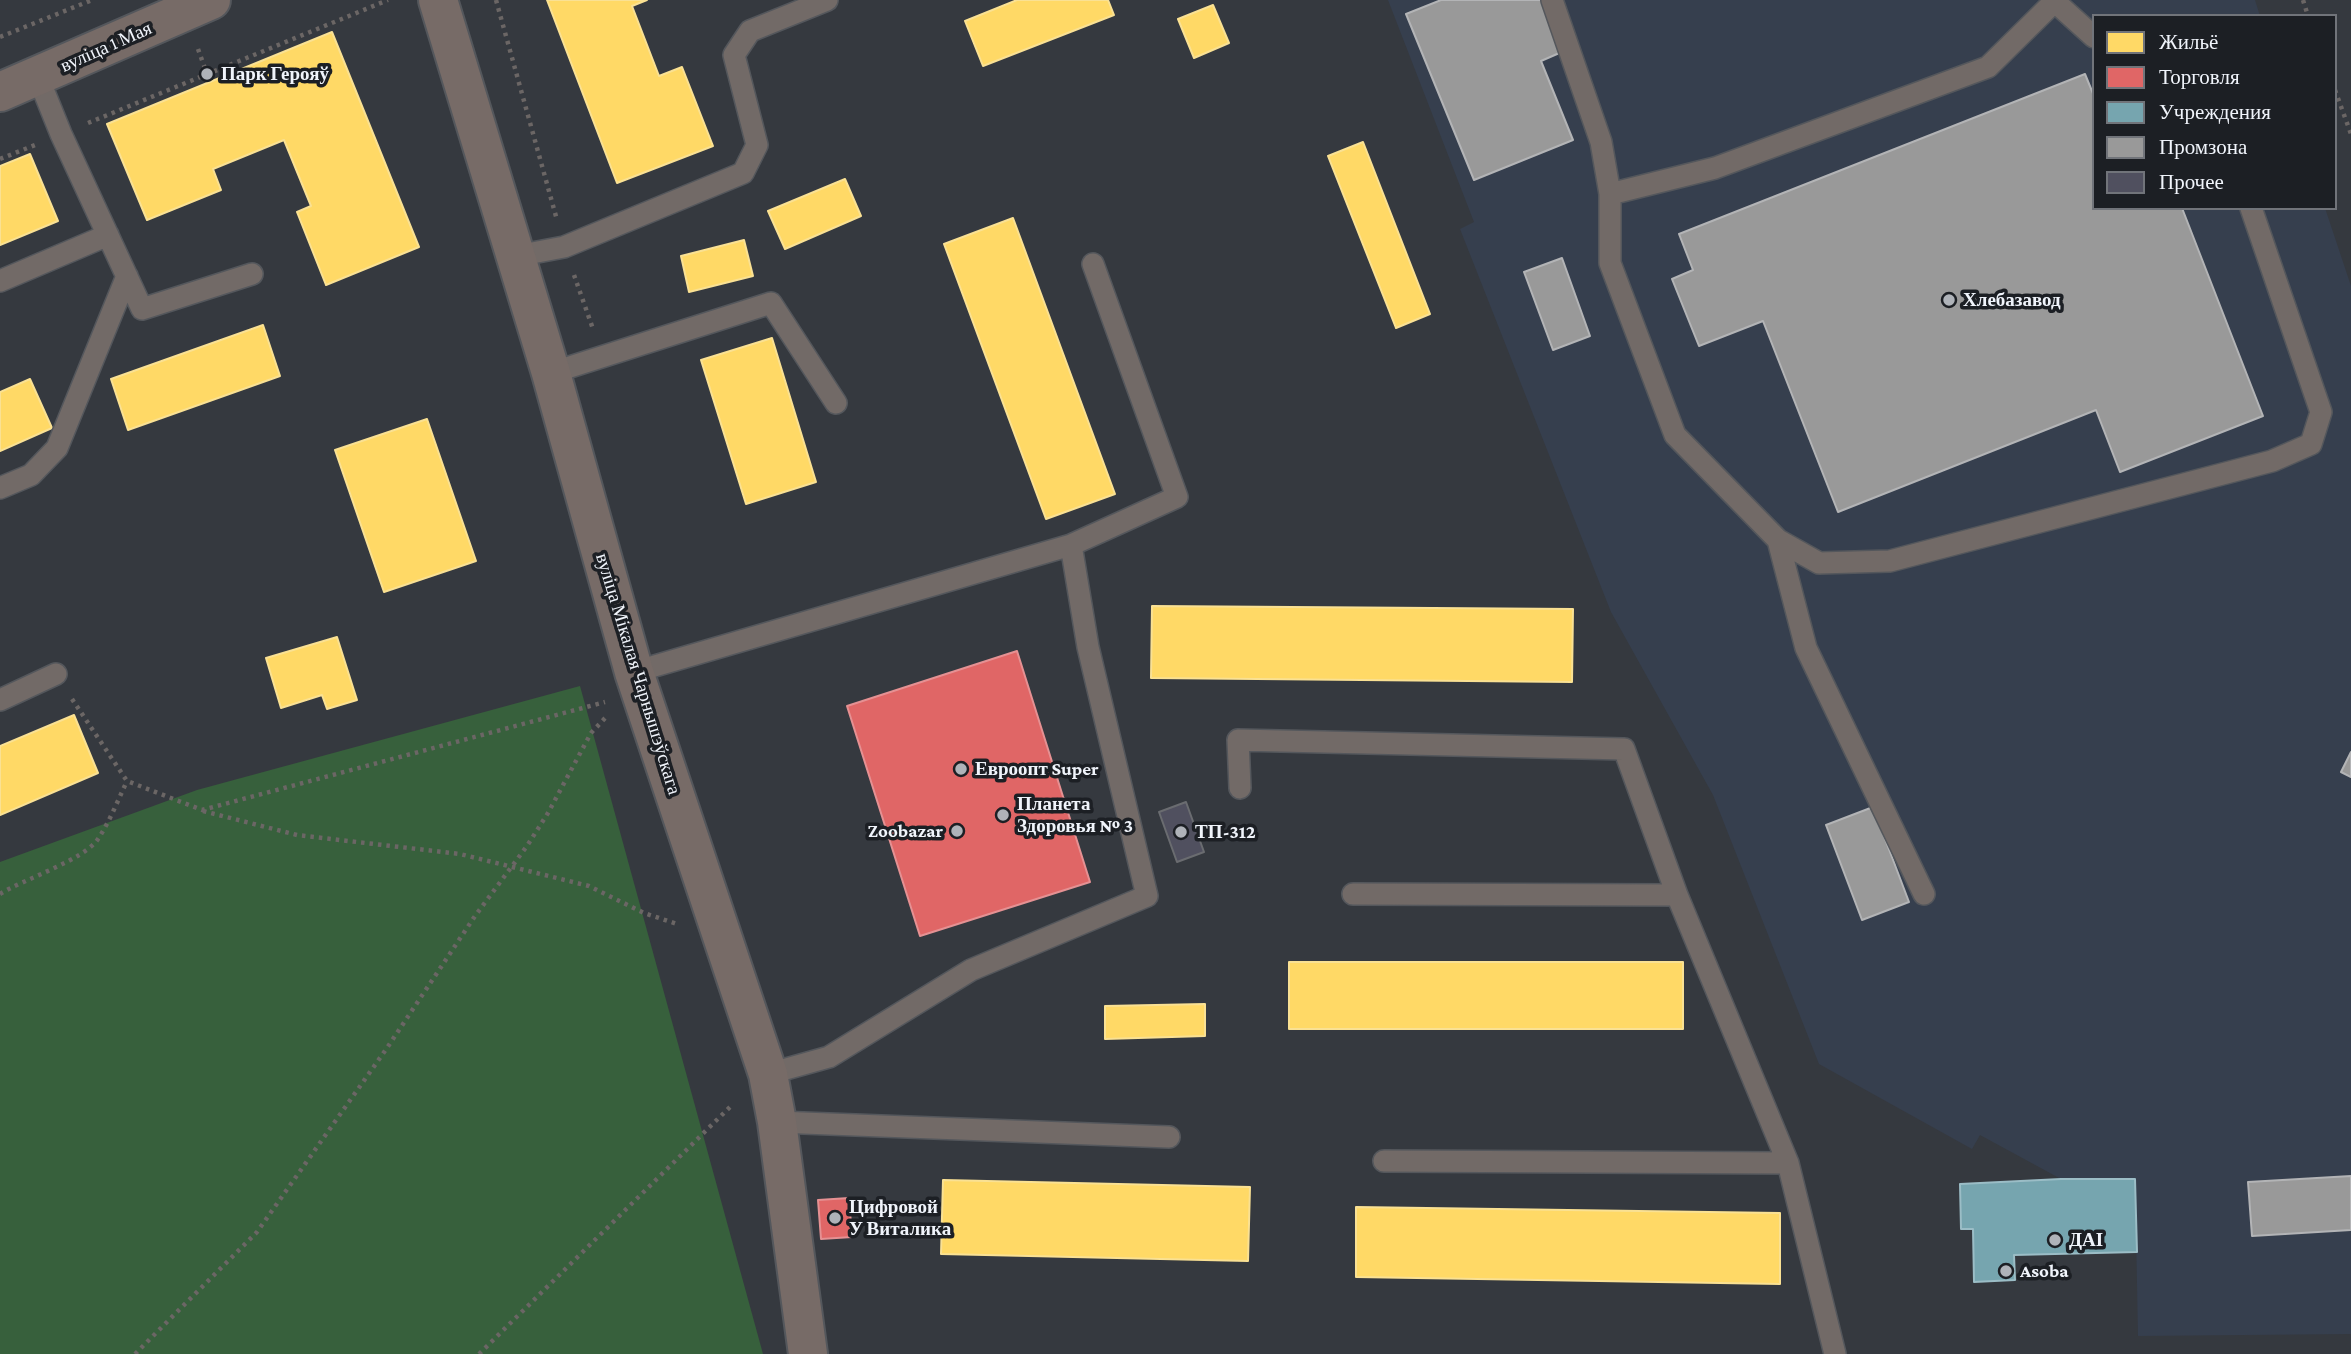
<!DOCTYPE html>
<html>
<head>
<meta charset="utf-8">
<style>
  body { margin:0 }
  #map { position:relative; width:2351px; height:1354px; overflow:hidden; background:#35393f; font-family:"Crimson Pro",serif }
  canvas { display:block }
  .legend { position:absolute; left:2092px; top:14px; width:245px; height:196px; box-sizing:border-box; background:#1c1f24; border:2px solid #71747a; margin:0; padding:9px 12px; list-style:none; font-size:21px; color:#f0f4fb }
  .legend li { display:flex; align-items:center; gap:14px; height:35px }
  .legend b { width:35px; border:2px solid #71747a }
</style>
</head>
<body>
<div id="map">
<canvas width="2351" height="1354"></canvas>
<ul class="legend">
<li><b style="height:19px;background:#ffd966"></b>Жильё</li>
<li><b style="height:19px;background:#e06666"></b>Торговля</li>
<li><b style="height:19px;background:#76a5af"></b>Учреждения</li>
<li><b style="height:19px;background:#999"></b>Промзона</li>
<li><b style="height:19px;background:#50505f"></b>Прочее</li>
</ul>
</div>
<script>
const context = document.querySelector('canvas').getContext('2d');
context.lineJoin = 'round';
function fill(path, color) { context.fillStyle = color; context.fill(path, 'evenodd'); }
function strokePath(path, color, width, dash) { context.strokeStyle = color; context.lineWidth = width; context.lineCap = dash ? 'butt' : 'round'; context.setLineDash(dash || []); context.stroke(path); }
function write(font, color, halo, rows, align = 'center') {
  context.font = font + ' "Crimson Pro",serif'; context.lineWidth = 7; context.setLineDash([]); context.textBaseline = 'middle'; context.strokeStyle = halo; context.fillStyle = color; for (const [text, x, y, turn = 0] of rows) {
    context.save(); context.translate(x, y); context.rotate((+turn || 0) * Math.PI / 180); context.textAlign = isNaN(turn) ? turn : align; if (halo) context.strokeText(text, 0, 0); context.fillText(text, 0, 0); context.restore();
  }
}
fill(new Path2D(`
  M1388,0h867l5,16h-166v192h231l26,78v1048l-213,2 -3,-157h-74l-81,-44 -8,14 -153,-85 -106,-269 -102,-183 -151,-383 14,-7z`), '#363f4e');
fill(new Path2D(`
  M580,686l183,668h-763v-492l197,-72z`), '#37603c');
const homes = new Path2D(`
  M547,0h100l-15,6 27,70 23,-9 31,79 -96,37z
  M1017,0h91l6,15 -131,51 -18,-45z
  M1213,5l16,38 -35,15 -16,-39z
  M332,32l87,215 -93,38 -29,-73 14,-6 -27,-66 -71,29 8,21 -74,30 -40,-96z
  M1363,142l67,172 -34,14 -68,-172z
  M30,154l28,67 -58,24v-79z
  M845,179l16,37 -76,33 -17,-38z
  M1013,218l102,276 -69,25 -102,-275z
  M744,240l9,36 -64,16 -8,-36z
  M263,325l17,51 -152,54 -17,-51z
  M772,338l44,144 -70,22 -45,-144z
  M30,379l22,49 -52,23v-59z
  M427,419l49,142 -92,31 -49,-142z
  M1152,606l421,3 -1,73 -421,-4z
  M337,637l20,63 -30,9 -5,-14 -41,13 -15,-50z
  M74,715l24,58 -98,42v-69z
  M1289,962h394v67h-394z
  M1205,1004v32l-100,3v-33z
  M943,1180l307,7 -2,74 -307,-7z
  M1356,1207l424,6v71l-424,-7z`);
fill(homes, '#ffd966');
strokePath(homes, '#fae193', 2);
const shops = new Path2D(`
  M1017,651l73,231 -170,54 -73,-230z
  M849,1198l3,39 -31,2 -3,-39z`);
fill(shops, '#e06666');
strokePath(shops, '#e59193', 2);
const public = new Path2D(`
  M2061,1179h74l2,73 -123,3 1,25 -41,2 -1,-53h-12l-1,-45z`);
fill(public, '#76a5af');
strokePath(public, '#9bbdc6', 2);
const industry = new Path2D(`
  M1441,0h102l21,51 -23,10 32,79 -99,40 -68,-166z
  M2085,74l9,22v112h88l81,208 -143,56 -24,-62 -258,102 -75,-191 -64,25 -27,-67 21,-9 -14,-36z
  M1562,258l28,78 -37,14 -29,-78z
  M2351,752v25l-10,-5z
  M1873,807l36,95 -47,18 -36,-95z
  M2351,1176v54l-99,6 -4,-54z`);
fill(industry, '#999');
strokePath(industry, '#b3b4b6', 2);
const building = new Path2D(`
  M1186,802l18,50 -27,10 -18,-50z`);
fill(building, '#50505f');
strokePath(building, '#6a6c70', 2);
const lane = new Path2D(`
  M1552,0l49,142 9,52 105,-26 273,-101 68,-67
  M2053,0l41,37
  M38,77l23,57 81,175 110,-35
  M1610,194v69l65,172 103,105 41,23 71,-2 382,-100 39,-17 10,-32 -70,-204
  M516,256l48,-9 179,-74 14,-28 -23,-90 16,-24 77,-31
  M0,281l108,-46
  M551,373l220,-70 65,100
  M0,488l31,-13 26,-27 70,-172
  M1778,540l28,108 118,246
  M1071,545l106,-48 -84,-233
  M634,672l437,-127 17,102 59,249 -176,74 -142,87 -61,17
  M0,700l56,-26
  M1240,788l-2,-48 386,9 53,146 111,268 47,191
  M1353,894l324,1
  M777,1122l392,15
  M1384,1161l404,2`);
const secondary = new Path2D(`
  M438,0l113,373 83,299 134,402 9,48 31,232
  M0,92l211,-92`);
strokePath(lane, '#54575c', 24);
strokePath(secondary, '#54575c', 42);
strokePath(new Path2D(`
  M496,0l61,220
  M2303,0l5,16
  M0,37l92,-37
  M198,49l9,25
  M2335,90l16,44
  M88,123l300,-123
  M0,159l35,-14
  M574,275l19,54
  M72,699l55,82 75,29 403,-108
  M203,811l94,24 163,19 129,32 55,27 33,11
  M0,894c24,-15 84,-34 98,-55 12,-18 20,-39 29,-58
  M135,1354l122,-122 130,-184 88,-132 52,-70 21,-33 43,-80 16,-17
  M479,1354l254,-250`), '#6b6665', 4.5, [3.5, 5]);
strokePath(lane, '#726a67', 21);
strokePath(secondary, '#776b67', 38);
for (const [x, y, r, color] of [
  [207,74,7,"#afb3b9"],
  [1949,300,7,"#afb3b9"],
  [961,769,7,"#afb3b9"],
  [1003,815,7,"#afb3b9"],
  [957,831,7,"#afb3b9"],
  [1181,832,7,"#afb3b9"],
  [835,1218,7,"#afb3b9"],
  [2055,1240,7,"#afb3b9"],
  [2006,1271,7,"#afb3b9"]
]) { const dot = new Path2D(); dot.arc(x, y, r, 0, 2 * Math.PI); context.fillStyle = color; context.fill(dot); strokePath(dot, '#1c1f24', 2.5); }
write('19px', '#f0f4fb', '#1c1f24', [
  ["вуліца 1 Мая",106,47,-24],
  ["вуліца Мікалая Чарнышэўскага",638,674,73]
]);
write('bold 19px', '#f0f4fb', '#1c1f24', [
  ["Парк Герояў",221,74],
  ["Хлебазавод",1963,300],
  ["Евроопт Super",975,769],
  ["Планета",1017,804],
  ["Здоровья № 3",1017,826],
  ["Zoobazar",943,831,"right"],
  ["ТП-312",1195,832],
  ["Цифровой",849,1207],
  ["У Виталика",849,1229],
  ["ДАІ",2069,1240],
  ["Asoba",2020,1271]
], 'left');
</script>
</body>
</html>
